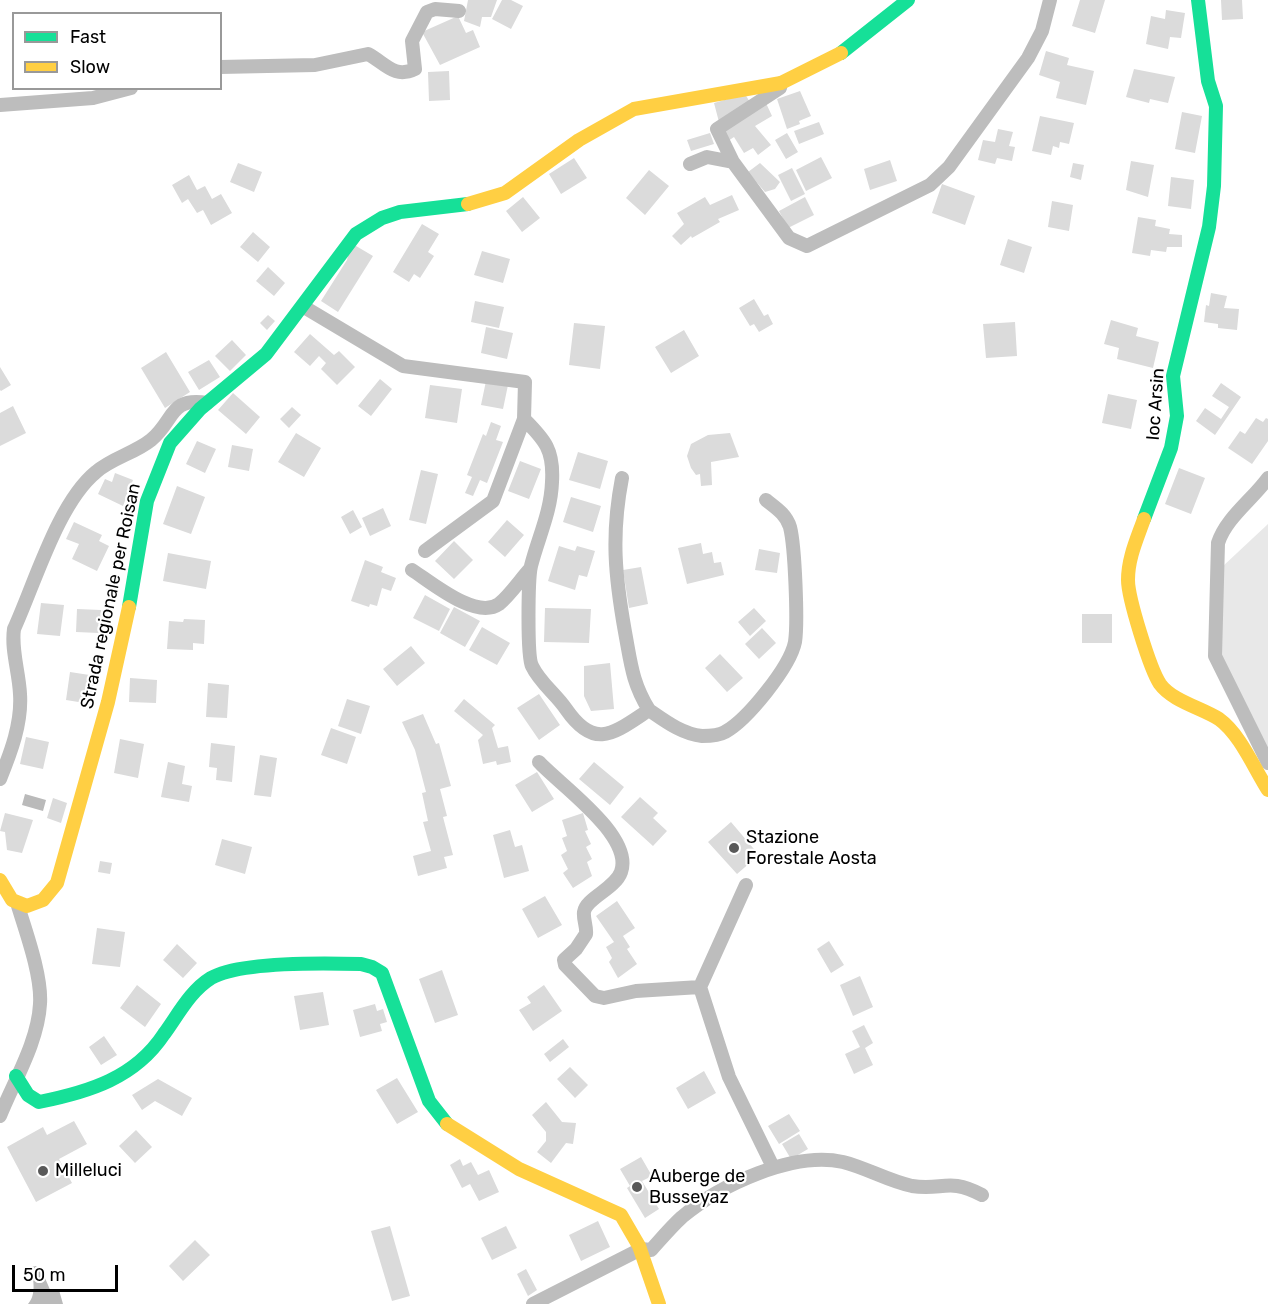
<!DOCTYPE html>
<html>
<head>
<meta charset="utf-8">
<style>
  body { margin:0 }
  #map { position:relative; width:1268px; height:1304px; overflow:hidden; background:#fff; font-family:Rubik,sans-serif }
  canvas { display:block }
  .legend { position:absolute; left:12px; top:12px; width:210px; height:78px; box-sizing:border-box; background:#fff; border:2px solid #999; margin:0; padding:8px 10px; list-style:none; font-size:18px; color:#000 }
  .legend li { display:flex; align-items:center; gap:12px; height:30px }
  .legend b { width:30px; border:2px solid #999 }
  .scale { position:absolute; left:12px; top:1265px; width:106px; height:27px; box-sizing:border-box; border:3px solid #000; border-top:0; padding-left:8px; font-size:18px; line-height:21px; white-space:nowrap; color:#000; -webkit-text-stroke:4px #fff; paint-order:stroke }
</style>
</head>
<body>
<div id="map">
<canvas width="1268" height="1304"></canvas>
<ul class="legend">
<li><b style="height:8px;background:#16e098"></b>Fast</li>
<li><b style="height:8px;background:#ffcf43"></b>Slow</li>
</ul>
<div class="scale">50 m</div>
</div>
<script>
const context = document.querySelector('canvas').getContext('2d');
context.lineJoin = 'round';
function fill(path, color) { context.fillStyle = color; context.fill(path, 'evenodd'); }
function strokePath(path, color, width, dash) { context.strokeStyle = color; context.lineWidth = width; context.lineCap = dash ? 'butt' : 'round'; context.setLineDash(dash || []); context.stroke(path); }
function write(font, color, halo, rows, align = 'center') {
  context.font = font + ' Rubik,sans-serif'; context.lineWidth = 4.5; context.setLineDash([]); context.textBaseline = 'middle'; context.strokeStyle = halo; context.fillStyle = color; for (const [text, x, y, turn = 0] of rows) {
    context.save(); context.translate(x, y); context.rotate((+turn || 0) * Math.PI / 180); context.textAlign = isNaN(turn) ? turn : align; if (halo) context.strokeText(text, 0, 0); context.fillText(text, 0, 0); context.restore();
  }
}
fill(new Path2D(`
  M1268,524v237l-49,-106 3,-88z`), '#e8e8e8');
fill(new Path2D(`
  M25,794l21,6 -3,11 -21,-6z
  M36,1266l6,5 9,21 8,-2 4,14h-35c9,-10 5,-25 3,-37z`), '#bababa');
fill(new Path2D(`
  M468,0h29l-6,17h-9l-2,10 -16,-6z
  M502,0h9l12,6 -12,23 -19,-10z
  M1080,0h25l-10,33 -23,-7z
  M1221,0h21l1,19 -21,1z
  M1166,10l19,3 -4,25 -11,-1 -2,12 -22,-5 5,-28 14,3z
  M458,16l8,17 7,-3 7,17 -40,18 -18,-33z
  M1046,51l23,7 -2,7 27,6 -8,34 -30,-7 4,-16 -21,-7z
  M1134,69l41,8 -7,26 -18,-4 -1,4 -23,-6z
  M449,71l1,29 -21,1 -1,-29z
  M800,91l11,25 -12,5 1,3 -13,5 -10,-30z
  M745,94l6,10 -32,18 -5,-19z
  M765,101l7,15 -17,10 16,19 -13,10 -5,-7 -9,5 -10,-16 -6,4 -5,-11z
  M1182,112l20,4 -7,37 -20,-4z
  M1040,116l34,7 -5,21 -9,-2 -1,6 -6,-2 -2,9 -19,-4z
  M819,122l5,12 -25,10 -5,-13z
  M998,129l15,3 -4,14 6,1 -3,14 -15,-3 -2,6 -17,-4 5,-20 12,2z
  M710,133l4,11 -23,7 -4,-11z
  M787,133l11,19 -12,7 -11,-19z
  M821,157l11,21 -26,13 -10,-21z
  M574,158l13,20 -26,16 -12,-20z
  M890,160l7,21 -27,9 -6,-21z
  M1131,161l23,4 -6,32 -22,-7z
  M238,163l24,9 -8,20 -24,-10z
  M760,163l20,19 -5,7 -10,3 -17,-20z
  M1073,163l11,2 -3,15 -11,-3z
  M792,168l13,26 -14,7 -13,-26z
  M649,170l20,16 -24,29 -19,-17z
  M189,175l8,15 8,-4 7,13 9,-5 11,19 -21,12 -8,-15 -6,3 -9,-14 -6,4 -10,-18z
  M1171,177l23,3 -3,29 -23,-3z
  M942,184l33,12 -10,29 -33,-12z
  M732,195l7,15 -21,9 2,3 -28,16 -1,-2 -10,9 -9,-9 12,-12 -7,-11 28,-16 5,8z
  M523,197l17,21 -18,14 -16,-21z
  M805,197l9,18 -26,13 -9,-17z
  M1052,201l21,4 -4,26 -21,-4z
  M1138,217l18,3 -1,6 15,3 -1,5 13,1v12h-15l-1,5 -15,-2 -1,6 -18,-3z
  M422,224l17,10 -11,18 6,4 -14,22 -6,-4 -5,8 -16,-10z
  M253,232l17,15 -12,15 -18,-15z
  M1008,239l24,8 -8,26 -24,-8z
  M351,243l22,13 -35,56 -17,-11 26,-41z
  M482,251l28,8 -7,24 -29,-8z
  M268,267l17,16 -11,13 -18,-15z
  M1211,293l16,3 -3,12 15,1 -2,21 -19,-2v-4l-14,-2 2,-17 3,1z
  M754,299l10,17 4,-2 5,10 -14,8 -5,-8 -4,2 -11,-18z
  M475,301l29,6 -5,21 -28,-6z
  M268,315l7,6 -8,9 -7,-7z
  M1111,320l27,8 -2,8 23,6 -6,26 -36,-9 2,-11 -15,-4z
  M1015,322l2,34 -31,2 -3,-34z
  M574,323l31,3 -5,43 -31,-4z
  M486,327l27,6 -6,26 -26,-6z
  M684,330l15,26 -28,17 -16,-26z
  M310,334l24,21 5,-4 16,16 -18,18 -16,-16 5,-6 -7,-7 -9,10 -16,-14z
  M232,340l14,15 -16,16 -15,-15z
  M166,352l24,40 -25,16 -24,-40z
  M209,360l11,17 -21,13 -11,-18z
  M0,367l11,18 -10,6 -1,-1z
  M380,379l12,10 -21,27 -13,-10z
  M486,381l22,4 -5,24 -22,-4z
  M1221,383l20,14 -26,38 -19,-14 9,-13 16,11 8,-12 -17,-11z
  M430,385l32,4 -5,34 -32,-5z
  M233,393l27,24 -14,17 -28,-24z
  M1108,394l29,6 -6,29 -29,-6z
  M13,406l13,27 -26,13v-33z
  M292,407l9,8 -12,13 -9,-9z
  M1256,418l7,4 3,-4 2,1v22l-16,23 -24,-16 12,-17 5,3z
  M491,422l10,4 -5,14 7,2 -16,41 -7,-3 -7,16 -8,-3 7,-16 -5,-2 16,-41 3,2z
  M296,433l25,15 -17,29 -26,-15z
  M730,433l9,24 -28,5 1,23 -11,1 -1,-12 -4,1 -5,-7 -4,-12 4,-12 17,-9z
  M197,441l19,8 -11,24 -19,-9z
  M232,445l21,4 -4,22 -21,-4z
  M578,452l30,9 -8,28 -31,-9z
  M520,461l21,8 -12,30 -21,-8z
  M1179,468l26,10 -14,36 -26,-10z
  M421,470l17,4 -12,50 -17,-4z
  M115,473l18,7 -10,26 -25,-12 7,-15 7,3z
  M177,486l28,11 -14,37 -28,-10z
  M571,497l30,9 -8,26 -30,-10z
  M383,508l8,18 -21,10 -8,-18z
  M353,510l9,17 -12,7 -9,-17z
  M507,520l17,15 -19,22 -17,-15z
  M74,522l28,13 -3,6 10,5 -12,25 -25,-12 7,-15 -13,-5z
  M454,541l19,19 -19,19 -19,-18z
  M701,543l2,11 9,-2 2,11 7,-1 3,13 -37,9 -9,-36z
  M559,546l16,5 2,-5 18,5 -8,26 -8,-2 -4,15 -27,-9z
  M759,549l21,4 -3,20 -22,-3z
  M168,553l43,8 -5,28 -43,-8z
  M365,560l18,7 -2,5 15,6 -5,13 -9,-3 -5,18 -7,-2 -1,3 -18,-6z
  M641,567l7,37 -19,4 -6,-38z
  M425,595l25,14 -11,22 -26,-13z
  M41,603l23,2 -4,31 -23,-2z
  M454,607l26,14 -15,26 -25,-14z
  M545,608l46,1 -2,34 -45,-1z
  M754,608l12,13 -16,15 -12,-14z
  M77,609l24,1 -2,23 -23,-1z
  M1082,614h30v29h-30z
  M184,619l21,1 -1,24 -11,-1v7l-26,-1 2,-28 14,1z
  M482,627l28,16 -13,22 -28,-15z
  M762,628l14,15 -17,16 -14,-15z
  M411,646l14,17 -28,23 -14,-17z
  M720,654l23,24 -16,14 -22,-24z
  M610,663l4,46 -23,2 -7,-15v-30z
  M70,672l26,4 -5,28 -25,-4z
  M130,678l27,2 -1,23 -27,-1z
  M208,683l21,2 -2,33 -21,-1z
  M539,694l21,31 -21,15 -22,-32z
  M347,699l23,7 -9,28 -23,-8z
  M464,699l31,26 -3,3 6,20 10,-2 3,16 -14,3 -1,-4 -13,3 -5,-24 5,-5 -29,-24z
  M423,714l13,30 3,-1 12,43 -11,3 7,27 -4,1 10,38 -9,2 3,11 -29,8 -5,-20 18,-5 -8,-29 5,-1 -6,-28 4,-1 -11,-42 -13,-28z
  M331,728l25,9 -9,27 -26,-9z
  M26,737l23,5 -6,27 -23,-5z
  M120,739l24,5 -6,34 -24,-5z
  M211,743l24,3 -3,36 -16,-2 1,-12 -8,-1z
  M260,755l17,3 -6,39 -17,-2z
  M168,762l17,4 -3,18 10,2 -3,16 -28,-5z
  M594,762l30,25 -14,18 -31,-26z
  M537,772l17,27 -22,13 -17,-27z
  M640,797l18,16 -5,5 14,13 -14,15 -32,-29z
  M53,798l14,5 -6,20 -14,-5z
  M5,813l28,7 -11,33 -15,-3 -2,-18 -5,-1z
  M583,813l5,17 -3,1 6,13 -5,3 6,12 -5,3 5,14 -19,12 -10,-15 5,-4 -7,-14 6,-4 -5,-13 5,-2 -5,-16z
  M731,822l28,33 -22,19 -29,-32z
  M510,830l5,17 7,-2 7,26 -25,7 -11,-43z
  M222,839l30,8 -7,27 -30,-9z
  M100,861l12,2 -2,11 -12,-2z
  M545,896l17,29 -24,13 -16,-29z
  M617,901l18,27 -12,8 7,11 -3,2 10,15 -19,14 -9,-16 3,-4 -6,-11 8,-5 -18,-26z
  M97,928l28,4 -5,35 -28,-3z
  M829,941l15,24 -13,8 -14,-24z
  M177,944l20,19 -14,15 -20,-18z
  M442,970l16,45 -23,8 -16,-44z
  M860,976l13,31 -20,9 -13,-31z
  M137,985l24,19 -16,23 -25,-19z
  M544,985l18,26 -29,20 -14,-21 12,-7 -4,-6z
  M323,992l6,33 -29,5 -6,-34z
  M375,1004l2,7 6,-2 4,13 -7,2 2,7 -22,6 -7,-27z
  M864,1025l9,18 -8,5 8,17 -19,9 -9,-20 15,-7 -8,-16z
  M104,1036l13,19 -16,10 -12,-18z
  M563,1039l6,8 -19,15 -6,-8z
  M570,1067l18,18 -13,13 -18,-19z
  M704,1071l12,22 -28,16 -12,-21z
  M397,1078l21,34 -21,12 -21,-34z
  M158,1079l34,19 -10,18 -27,-15 -13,9 -10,-15z
  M546,1102l16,20 14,1 -3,21 -7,-1 -15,20 -14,-11 9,-11v-9l-14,-17z
  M789,1114l11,17 -21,13 -11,-18z
  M74,1121l13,23 -28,15 13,24 -36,19 -29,-55 36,-20 4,8z
  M136,1130l16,17 -17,16 -16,-17z
  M799,1134l9,15 -17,10 -9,-15z
  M641,1157l11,19 -10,5 17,28 -14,9 -18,-30 3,-2 -10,-17z
  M460,1159l3,7 8,-4 7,13 11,-5 10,22 -20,9 -9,-17 -8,4 -12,-23z
  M598,1221l12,26 -29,14 -12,-26z
  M390,1226l20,70 -18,5 -21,-70z
  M506,1226l11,22 -25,12 -11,-22z
  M195,1240l15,15 -27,26 -14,-15z
  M526,1269l11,21 -9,6 -11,-22z`), '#dbdbdb');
strokePath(new Path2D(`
  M220,67l95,-2 53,-11c17,9 26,25 47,15l-3,-28 15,-29 8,-3 24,2
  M0,105l93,-7 38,-10
  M733,162l-16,-33 63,-41 1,-5
  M690,164l17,-7 26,5 56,76 18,8 123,-61 19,-18 79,-109 14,-27 8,-31
  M304,307l99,59 122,16 -1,37 -31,82 -68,50
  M524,419c21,21 30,31 28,63 -1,30 -14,56 -21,84 -3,13 -4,90 1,100 8,17 24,28 34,43 29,42 48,24 83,1 16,11 33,24 53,26 6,0 18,-1 23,-4 22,-12 65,-65 70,-90 3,-20 0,-95 -5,-115 -4,-13 -14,-19 -24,-27
  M622,478c-11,57 -7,98 3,154 6,32 7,50 24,78
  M1268,478c-16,22 -42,40 -50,65l-3,113 53,107
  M412,570c20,13 64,50 87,34 11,-9 21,-24 31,-35
  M539,762c21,23 95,74 82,110 -6,17 -35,26 -37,40 -1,7 3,15 2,22l-10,15 -12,11 1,5 30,31 9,2 32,-7 64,-4
  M0,779c11,-27 22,-56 20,-85 -1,-22 -9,-44 -6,-65 21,-46 44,-126 82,-157 16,-14 39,-19 55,-32 24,-20 18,-43 56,-37
  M746,885l-46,102 29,90 44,90
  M0,1116c14,-35 38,-74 40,-112 2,-28 -14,-72 -22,-98
  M533,1304l108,-55 10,1c10,-11 20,-23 31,-33 38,-32 111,-66 161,-55 24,6 45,19 69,24 31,5 36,-9 70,9`), '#bdbdbd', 14);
strokePath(new Path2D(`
  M841,53l67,-53
  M1144,519l27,-71 6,-32 -4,-40 36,-149 5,-41 2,-80 -8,-25 -10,-81
  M129,607l18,-106 23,-58 30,-34 66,-55 90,-120 26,-16 18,-6 68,-8
  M16,1076l12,19 11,7c50,-10 96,-24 125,-68 14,-19 26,-43 47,-56 29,-17 115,-15 150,-14l11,3 10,6 47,128 18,23`), '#16e098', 14);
strokePath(new Path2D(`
  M468,204l37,-11 74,-53 55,-31 147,-26 60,-30
  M1144,519c-7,20 -16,39 -16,61 0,18 22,89 32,104 12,17 42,24 59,35 21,15 35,49 49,71
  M0,880l12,20 15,6 16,-6 14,-17 51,-181 21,-95
  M447,1124l72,45 102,46 18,31 20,58`), '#ffcf43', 14);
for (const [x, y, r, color] of [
  [734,848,6,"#595959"],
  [43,1171,6,"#595959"],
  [637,1187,6,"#595959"]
]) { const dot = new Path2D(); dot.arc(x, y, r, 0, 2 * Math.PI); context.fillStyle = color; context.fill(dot); strokePath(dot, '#fff', 2); }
write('18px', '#000', '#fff', [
  ["loc Arsin",1156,404,-86],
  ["Strada regionale per Roisan",111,596,-78]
]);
write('18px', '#000', '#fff', [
  ["Stazione",746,838],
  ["Forestale Aosta",746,859],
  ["Milleluci",55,1171],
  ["Auberge de",649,1177],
  ["Busseyaz",649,1198]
], 'left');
</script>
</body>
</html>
